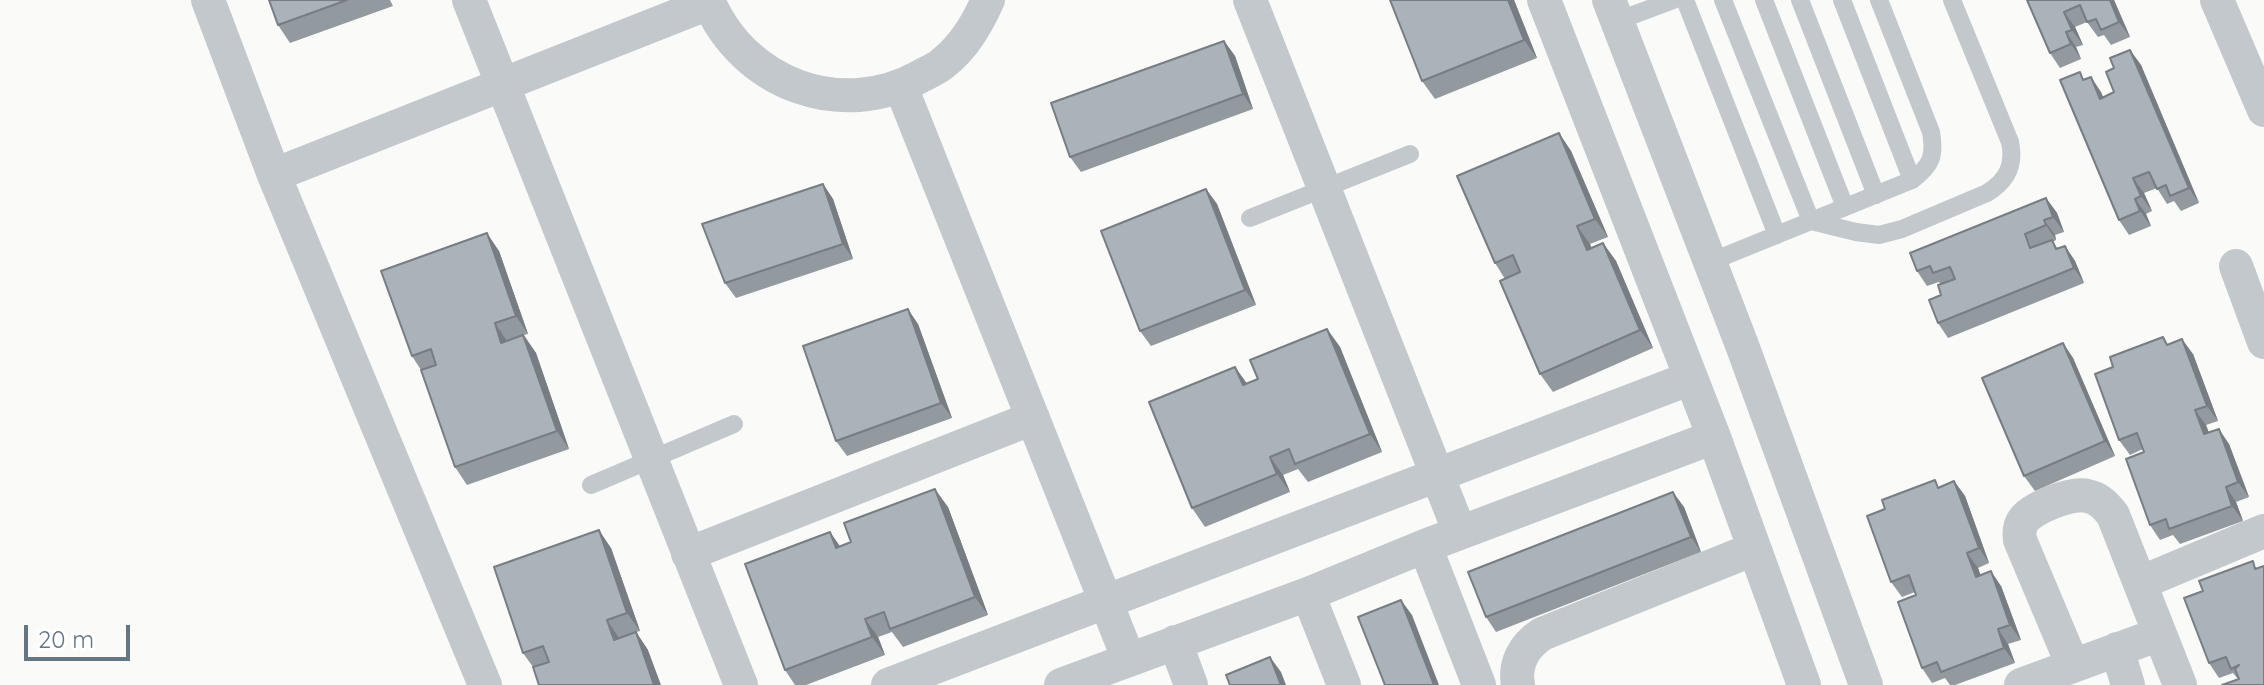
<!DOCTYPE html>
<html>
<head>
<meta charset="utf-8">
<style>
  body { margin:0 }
  #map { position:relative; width:2264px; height:685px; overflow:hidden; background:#fafaf8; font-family:Quicksand,sans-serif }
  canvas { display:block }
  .scale { position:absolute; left:24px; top:625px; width:106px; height:36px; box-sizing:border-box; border:4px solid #657683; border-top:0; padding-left:10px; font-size:24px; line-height:28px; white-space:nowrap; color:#657683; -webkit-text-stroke:6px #fff; paint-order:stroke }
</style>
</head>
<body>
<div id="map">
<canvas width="2264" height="685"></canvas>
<div class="scale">20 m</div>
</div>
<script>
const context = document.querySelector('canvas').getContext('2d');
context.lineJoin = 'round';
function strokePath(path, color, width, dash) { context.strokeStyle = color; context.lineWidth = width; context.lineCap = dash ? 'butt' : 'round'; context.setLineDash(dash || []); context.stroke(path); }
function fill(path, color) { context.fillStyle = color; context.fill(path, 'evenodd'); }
strokePath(new Path2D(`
  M1685,0l92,235
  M1723,0l88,221 45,11 23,3 23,-6 85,-36c20,-12 28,-28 23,-51l-58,-142
  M1764,0l81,207
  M1800,0l76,195
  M1842,0l70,180
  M1617,21l56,-21
  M1250,218l160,-64
  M1710,262l202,-82c20,-15 23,-24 19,-48l-52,-132
  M591,485l143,-61`), '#c3c8cc', 18);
strokePath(new Path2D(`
  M208,0l66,175 211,510
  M469,0l272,685
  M708,0c35,84 133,121 213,76 7,-4 15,-7 21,-12 22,-17 35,-40 46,-64
  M1250,0l210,533
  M1544,0l170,437 90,248
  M1609,0l133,345 124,340
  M2217,0l47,110
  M901,87l228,573
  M274,175l435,-172
  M2236,266l28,76
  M1425,546l54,139
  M688,554l345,-136
  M2140,583l124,-52
  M1308,594l36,91
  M1175,642l16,43
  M2117,649l11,36
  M2073,666l-53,-126c-1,-7 -1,-13 3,-19 8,-13 49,-29 64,-25 12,2 19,10 26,19l67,170
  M888,685l803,-307
  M1061,685l247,-91 117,-48 289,-109
  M1518,685c-4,-22 6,-39 24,-51l212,-85
  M2021,685l139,-51`), '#c3c8cc', 34);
fill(new Path2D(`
  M269,0h121l3,6 -103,37 -12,-18z
  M1390,0h124l23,58 -102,41 -13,-18z
  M2027,0h87l16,37 -19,8 -7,-10 -6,2 -11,-15 -12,5 8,18 -7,2 5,12 -21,9 -10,-15z
  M1224,41l11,15 18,53 -172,63 -11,-15z
  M2130,50l11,15 58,138 -18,8 -7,-10 -7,3 -10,-16 -13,5 8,18 -6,3 5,12 -22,9 -10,-15 -34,-141 16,13 2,5 11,-5v-24z
  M1559,133l12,18 37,86 -18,7 1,4 12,-5 13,18 37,87 -100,44 -13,-18 -35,-95 -10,-16z
  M823,184l10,15 20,60 -117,39 -11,-15z
  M1206,189l11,15 39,101 -105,41 -11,-15z
  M2046,198l11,15 7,19 -9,3 1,5 -3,2 5,7 7,-3 10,15 9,22 -136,55 -10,-15 3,-28v-11l-2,-2 -12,4 -10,-15z
  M499,251l29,83 -4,1 12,18 33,96 -102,36 -12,-18 -34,-97 -9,-14z
  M918,324l34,94 -105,38 -11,-15z
  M1327,329l13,18 42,105 -74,30 -10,-13 -15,6 7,17 -85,35 -13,-19 43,-141 12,17 11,-5z
  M2063,343l10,15 42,98 -80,35 -11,-15z
  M2168,344l25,10 25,67 -12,4 3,8 20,11 20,53 -13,5 7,19 -63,23 -7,-9 -13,5 -10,-15 -6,-73 -1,-3 -13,6 -11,-15 -6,-73z
  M1954,481l11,15 24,67 -11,5 2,7 21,11 20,54 -13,4 7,19 -60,22h-5l-5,-7 -13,5 -10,-15 -6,-73 -1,-3 -13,5 -11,-15 -6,-73z
  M948,507l40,108 -85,32 -11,-15 -14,5 7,18 -79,30h-11l-10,-15 45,-138 10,14z
  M1684,507l17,45 -205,80 -10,-15z
  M611,548l29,83 -4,1 12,18 -115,17 -10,-14z
  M2184,598l80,87 -26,-6 -5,-6 -14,5 -10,-15z`), '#929a9f');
fill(new Path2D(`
  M1508,0h6l23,58 -13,-18z
  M2110,0h4l16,37 -11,-15z
  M2064,12l11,15 8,18 -11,-15z
  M2066,32l10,15 5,12 -10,-15z
  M1224,41l11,15 18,53 -10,-15z
  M2130,50l11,15 58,138 -10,-15z
  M2091,77l10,15 9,22 -10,-15z
  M1559,133l12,18 37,86 -13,-18z
  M2133,178l11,15 8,18 -11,-15z
  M823,184l10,15 20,60 -10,-15z
  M1206,189l11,15 39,101 -11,-15z
  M2046,198l11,15 7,19 -11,-15z
  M2135,199l11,15 5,12 -11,-15z
  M2044,220l11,15 1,5 -10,-15z
  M1577,226l13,18 10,24 -13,-18z
  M487,233l12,18 29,83 -12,-18z
  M1603,243l13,18 37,87 -13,-18z
  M2065,246l10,15 9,22 -10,-15z
  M908,309l10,15 34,94 -11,-15z
  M495,323l12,18 -6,2z
  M1327,329l13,18 42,105 -12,-18z
  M523,335l13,18 33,96 -12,-18z
  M2182,339l11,15 25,67 -11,-15z
  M2063,343l10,15 42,98 -10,-15z
  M1235,367l13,18h-5z
  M2195,410l11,15 9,24 -11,-15z
  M2219,429l10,15 20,53 -11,-15z
  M1270,457l13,18 7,17 -13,-18z
  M1954,481l11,15 24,67 -10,-15z
  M2226,487l10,15 7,19 -11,-15z
  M935,489l13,18 40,108 -13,-18z
  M1673,492l11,15 17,45 -10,-15z
  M599,530l12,18 29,83 -13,-18z
  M830,532l12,18 -6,-2z
  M1967,553l11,15 9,24 -11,-15z
  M1991,571l10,15 20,54 -11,-15z
  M1401,600l11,15 27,70h-5z
  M865,619l13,18 7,18 -13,-18z
  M607,620l12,18 -5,2z
  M1998,629l10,15 7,19 -11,-15z
  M636,632l12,18 13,35h-7z
  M1270,657l11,15 5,13h-5z`), '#777d82');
const building = new Path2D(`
  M269,0h78l-69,25z
  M1390,0h118l16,40 -102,41z
  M2027,0h83l9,22 -18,8 -5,-11 -9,3 -7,-17 -16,7 8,18 -6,2 5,12 -21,9z
  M1224,41l19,53 -173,63 -19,-54z
  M2130,50l59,138 -19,8 -4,-11 -9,4 -8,-17 -16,6 8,18 -6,3 5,12 -21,9 -59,-140 20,-8 3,8 8,-3 9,22 14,-7 -8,-20 8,-4 -4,-10z
  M1559,133l36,86 -18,7 10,24 16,-7 37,87 -100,44 -40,-93 20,-9 -7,-17 -18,8 -38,-87z
  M823,184l20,60 -118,39 -23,-59z
  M1206,189l39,101 -105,41 -39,-100z
  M2046,198l7,19 -9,3 2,5 -21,9 5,14 22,-8 4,9 9,-3 9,22 -136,55 -9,-23 12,-5 -3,-10 17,-6 -5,-12 -17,6 -3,-7 -13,5 -7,-18z
  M487,233l29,83 -21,7 6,20 22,-8 34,96 -102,36 -34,-97 15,-5 -5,-16 -19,7 -31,-85z
  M908,309l33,94 -105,38 -33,-95z
  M1327,329l43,105 -75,30 -6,-15 -19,8 7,17 -85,34 -43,-106 86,-35 8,18 15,-6 -8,-19z
  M2163,337l4,8 15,-6 25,67 -12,4 9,24 15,-5 19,53 -12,5 6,19 -63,23 -3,-10 -16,6 -24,-66 18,-7 -7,-19 -18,7 -24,-66 18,-7 -3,-10z
  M2063,343l42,98 -81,35 -42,-98z
  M1935,480l3,8 16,-7 25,67 -12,5 9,24 15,-6 19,54 -12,4 6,19 -63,24 -4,-10 -15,6 -24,-66 18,-7 -7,-20 -18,7 -24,-66 18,-7 -3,-9z
  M935,489l40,108 -85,32 -6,-17 -19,7 7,18 -87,33 -40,-106 85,-32 6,16 15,-6 -7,-19z
  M1673,492l18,45 -205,80 -18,-45z
  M599,530l28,83 -20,7 7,20 22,-8 18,53h-115l-6,-18 16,-5 -6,-16 -20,7 -29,-86z
  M2253,561l2,8 9,-3v119h-42l17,-6 -4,-10 4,-4 -8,4 -5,-12 -17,6 -25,-65 19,-7 -4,-10z
  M1401,600l33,85h-49l-27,-68z
  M1270,657l11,28h-51l-4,-10z`);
fill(building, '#aab3b9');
strokePath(building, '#777d82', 2);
</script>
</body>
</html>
